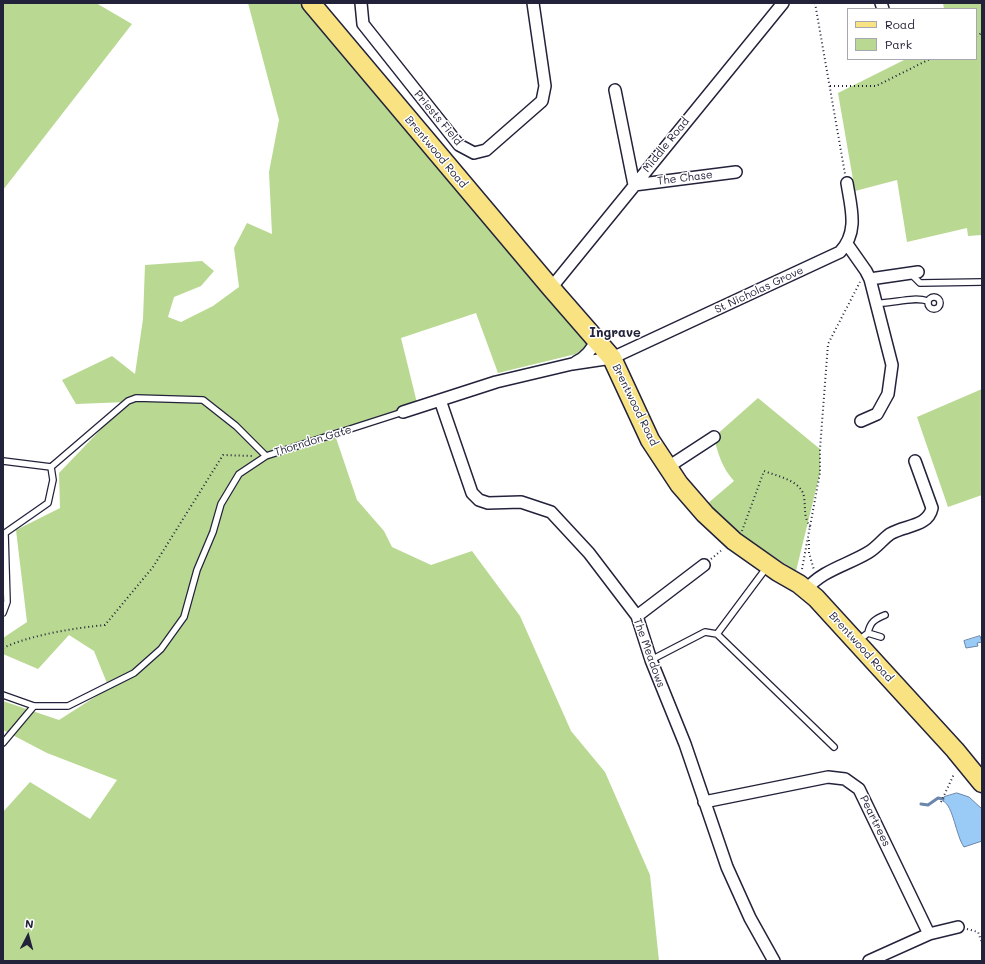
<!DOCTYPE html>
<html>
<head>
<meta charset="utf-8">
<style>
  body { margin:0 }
  #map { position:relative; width:985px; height:964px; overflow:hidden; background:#fff; font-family:Mali,sans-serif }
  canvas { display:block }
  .frame { position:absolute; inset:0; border:4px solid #22223b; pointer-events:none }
  .legend { position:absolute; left:847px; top:8px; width:130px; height:52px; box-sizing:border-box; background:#fff; border:1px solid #a7a7b1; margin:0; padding:5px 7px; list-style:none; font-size:12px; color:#22223b }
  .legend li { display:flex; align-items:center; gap:8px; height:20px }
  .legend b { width:20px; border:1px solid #a7a7b1 }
  .north { position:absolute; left:8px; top:916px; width:40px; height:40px; -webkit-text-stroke:3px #fff; paint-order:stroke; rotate:6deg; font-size:11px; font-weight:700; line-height:16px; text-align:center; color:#22223b }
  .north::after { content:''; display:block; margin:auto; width:14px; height:18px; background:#22223b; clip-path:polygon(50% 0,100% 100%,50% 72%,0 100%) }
</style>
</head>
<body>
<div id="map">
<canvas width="985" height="964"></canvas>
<div class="frame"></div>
<ul class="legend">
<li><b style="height:5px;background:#f8e281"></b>Road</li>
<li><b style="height:11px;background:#b9d891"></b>Park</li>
</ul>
<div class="north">N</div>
</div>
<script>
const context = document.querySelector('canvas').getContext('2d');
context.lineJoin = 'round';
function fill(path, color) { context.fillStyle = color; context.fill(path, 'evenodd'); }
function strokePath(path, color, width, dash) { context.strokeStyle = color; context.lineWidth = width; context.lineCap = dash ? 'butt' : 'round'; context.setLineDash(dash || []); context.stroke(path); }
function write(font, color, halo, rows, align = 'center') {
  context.font = font + ' Mali,sans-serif'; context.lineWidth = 3; context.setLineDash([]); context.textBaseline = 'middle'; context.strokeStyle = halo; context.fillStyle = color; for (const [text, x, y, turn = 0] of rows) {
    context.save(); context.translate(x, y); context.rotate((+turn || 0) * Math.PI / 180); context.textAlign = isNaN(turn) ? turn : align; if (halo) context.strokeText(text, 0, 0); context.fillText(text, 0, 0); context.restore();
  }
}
fill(new Path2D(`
  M3,3h93l36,21 -129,166z
  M248,3h63l284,335 -19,16 -78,19 -22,-60 -75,25 17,69 -83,28 22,65 27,31 8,16 39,18 41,-14 48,65 51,115 34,41 45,103 9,86h-656v-149l27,-30 60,37 27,-39 -70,-27 -44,-23v-29l56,19 50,-32 -15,-37 -25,-16 -31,34 -35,-15v-16l24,-16 -11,-92 44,-22 -1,-35 68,-71 -51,2 -14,-24 50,-24 23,18 8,-55 2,-54 57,-4 12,10 -13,15 -27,11 -6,20 13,5 32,-16 26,-19 -5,-39 13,-25 25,11 -3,-62 10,-52z
  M943,3h39v232l-14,1 -1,-8 -60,14 -10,-62 -42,11 -17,-98 68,-34h70v-50h-32z
  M982,389v106l-34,12 -31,-90z
  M758,398l62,51v24l-24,98 -54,-35 -35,-32 27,-23c-12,-13 -16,-27 -20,-44z`), '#b9d891');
const water = new Path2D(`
  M980,636l2,6 -5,1 1,3 -12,2 -2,-7z
  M957,793l12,4 13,12v32l-18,6c-8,-11 -11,-42 -21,-46l1,-4z`);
fill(water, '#9acaf6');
strokePath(water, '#6a87ab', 1);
strokePath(new Path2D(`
  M921,804l7,1 10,-7 5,1`), '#6a87ab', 3);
const lane = new Path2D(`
  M911,274l9,9 62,-1
  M928 303a6 6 0 1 1 12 0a6 6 0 1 1-12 0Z
  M876,303c17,1 36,-7 52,-2
  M3,461l48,6
  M51,467l77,-66 8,-3 67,2 33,26 30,30
  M3,613l4,-11 -2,-69 43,-30 5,-23 -2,-13
  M868,633l13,4
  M717,634l50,-67
  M859,640l9,-7c2,-11 7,-14 17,-18
  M651,660l54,-28 12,2 117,113
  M3,695l31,11h34l66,-33 27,-24 23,-32 13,-47 16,-38 8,-28 18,-30 27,-18 137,-44
  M3,743l31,-37`);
const street = new Path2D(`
  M361,3l2,21 96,121 15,8 12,-3 56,-49 3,-15 -12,-83
  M881,3l2,6
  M615,90l19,95 102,-13
  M847,244l19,27 4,8 22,86 -4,29 -11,20 -16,7
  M870,279l48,-7
  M551,288l232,-285
  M576,362c10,-5 16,-12 20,-22
  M440,400l32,93 7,7 9,3 33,-1 30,10 38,41 48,63 14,44 34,84 42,123 23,51 24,43
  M403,412l93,-30 76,-18 40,-6 228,-106c19,-20 11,-44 7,-69
  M668,467l46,-30
  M806,590c16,-20 42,-25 63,-38 8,-5 14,-13 21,-18 15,-9 38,-7 42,-26l-17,-47
  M637,616l67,-51
  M704,802l124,-25 17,2 14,10 70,145
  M869,961l60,-27 29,-7`);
const primary = new Path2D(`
  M311,3l240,285 61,70 38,82 29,44 26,30 29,27 44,31 21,12 17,14 139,152 27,33`);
strokePath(lane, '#22223b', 8);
strokePath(street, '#22223b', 14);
strokePath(primary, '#22223b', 21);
strokePath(new Path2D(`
  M815,3l30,171
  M976,36l6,-3
  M830,86h46l54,-27
  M742,531l22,-60c13,5 38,10 40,26 2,14 -1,17 6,30
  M809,540v13l5,17
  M711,559l12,-10
  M802,569l18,-96v-24l8,-105 32,-62
  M3,648c27,-13 72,-20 102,-23l48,-58 70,-112 30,1
  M941,802l13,-28
  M967,929l11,3 4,11`), '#22223b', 2, [1, 3]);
strokePath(lane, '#fff', 5.5);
strokePath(street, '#fff', 11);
strokePath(primary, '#f8e281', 18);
write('11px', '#22223b', '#fff', [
  ["Priests Field",438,118,50],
  ["Middle Road",666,145,-51],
  ["Brentwood Road",436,152,50],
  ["The Chase",685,178,-7],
  ["St Nicholas Grove",759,290,-25],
  ["Brentwood Road",635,405,64],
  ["Thorndon Gate",313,441,-17],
  ["Brentwood Road",861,647,48],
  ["The Meadows",649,653,70],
  ["Peartrees",875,821,64]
]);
write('bold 13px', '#22223b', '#fff', [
  ["Ingrave",615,333]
]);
</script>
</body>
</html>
